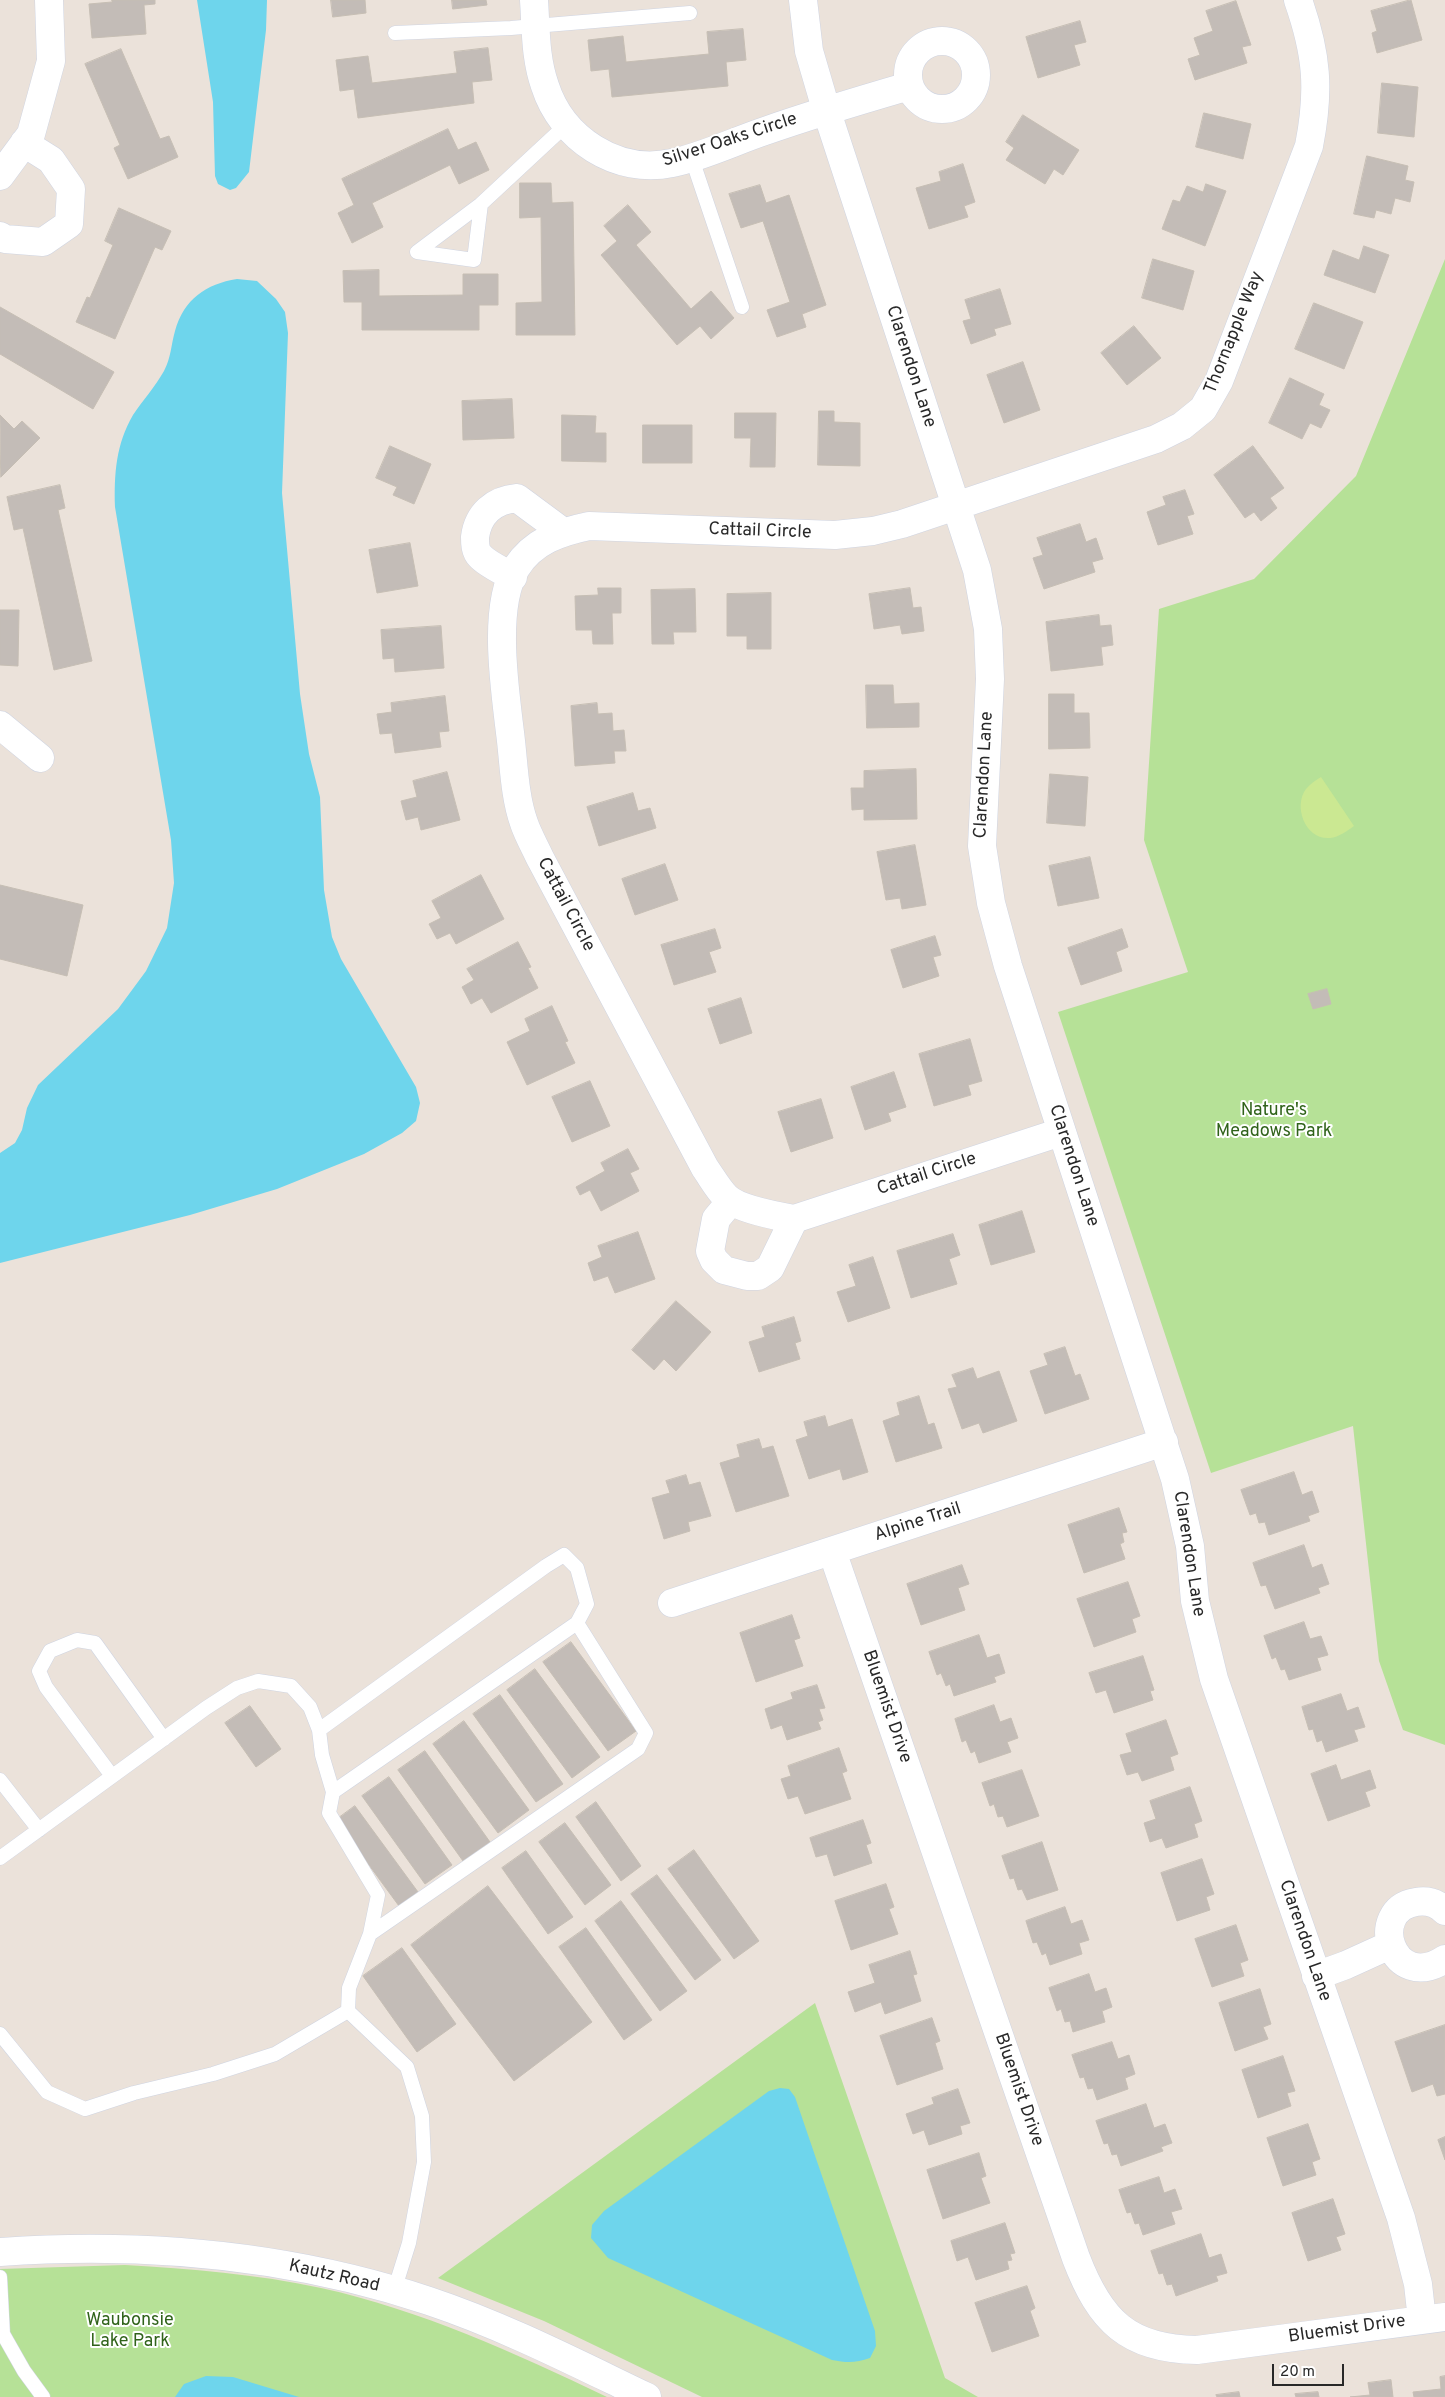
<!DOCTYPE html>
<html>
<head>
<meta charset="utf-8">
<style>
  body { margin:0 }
  #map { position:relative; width:1445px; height:2397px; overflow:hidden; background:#ebe2da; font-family:Overpass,sans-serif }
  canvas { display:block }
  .scale { position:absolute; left:1272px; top:2364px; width:72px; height:22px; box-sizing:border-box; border:2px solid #282828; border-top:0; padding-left:6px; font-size:15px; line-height:18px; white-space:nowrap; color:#282828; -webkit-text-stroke:4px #fff; paint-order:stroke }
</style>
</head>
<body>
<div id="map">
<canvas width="1445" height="2397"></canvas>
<div class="scale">20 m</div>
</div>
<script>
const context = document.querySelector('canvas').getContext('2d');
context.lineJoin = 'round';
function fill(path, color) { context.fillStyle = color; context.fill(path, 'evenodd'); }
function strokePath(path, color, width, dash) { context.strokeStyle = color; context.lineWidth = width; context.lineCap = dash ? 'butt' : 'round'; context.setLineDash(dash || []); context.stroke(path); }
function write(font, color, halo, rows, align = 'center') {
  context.font = font + ' Overpass,sans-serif'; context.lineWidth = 4; context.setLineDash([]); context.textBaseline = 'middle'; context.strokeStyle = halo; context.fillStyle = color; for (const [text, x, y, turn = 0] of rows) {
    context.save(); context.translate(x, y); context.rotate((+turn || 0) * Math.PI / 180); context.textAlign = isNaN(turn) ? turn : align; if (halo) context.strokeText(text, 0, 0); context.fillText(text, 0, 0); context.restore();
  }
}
fill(new Path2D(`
  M1445,259v1486l-42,-15 -24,-69 -26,-235 -142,47 -153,-461 130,-40 -44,-132 15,-231 95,-30 102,-103z
  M815,2003l130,375 33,19h-276l-158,-76 -106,-43z
  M125,2265c65,4 132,9 196,23 100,22 194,65 286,109h-607v-128z`), '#b6e197');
fill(new Path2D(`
  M1321,777l33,49c-7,5 -15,11 -24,12 -25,2 -37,-32 -24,-49 4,-5 10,-9 15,-12z`), '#cbe892');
fill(new Path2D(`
  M197,0h70l-1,30 -17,142 -13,16 -6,2 -12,-6 -3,-8 -2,-74z
  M237,279l20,2 19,18 9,13 3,21 -6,160 18,201 9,60 11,43 4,93 8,47 9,22 75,128 4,16 -4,18 -14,12 -38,21 -87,35 -87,26 -190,48v-110l15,-10 7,-13 5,-22 11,-23 80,-76 28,-38 21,-43 7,-45 -3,-43 -56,-333c-1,-33 1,-63 18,-92 10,-15 22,-28 31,-44 7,-13 7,-26 11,-40 9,-32 31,-47 62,-52z
  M780,2088l9,1 6,8 80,234 1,15 -6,12c-14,5 -23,5 -38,2l-224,-102 -17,-20 1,-13 12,-14 165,-120z
  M206,2376l27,1 66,20h-124l9,-13z`), '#6ed5ec');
const building = new Path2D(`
  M112,0h43v4l-11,1 2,29 -54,4 -3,-34 23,-2z
  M331,0h34l1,13 -33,4z
  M452,0h34l1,5 -34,4z
  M1411,0l11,40 -45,13 -5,-20 5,-2 -6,-20z
  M1236,1l15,44 -9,2 5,16 -52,17 -7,-21 12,-4 -6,-17 19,-7 -7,-20z
  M1080,21l6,21 -12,3 6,20 -42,13 -12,-41z
  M743,29l3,31 -20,2 2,24 -116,11 -3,-28 -18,2 -3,-31 35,-4 3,26 83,-8 -2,-22z
  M488,48l4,32 -20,2 2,21 -116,15 -4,-29 -14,2 -4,-31 32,-4 4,27 85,-10 -3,-21z
  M121,49l39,90 9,-3 9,21 -50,22 -14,-31 6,-3 -35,-81z
  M1382,83l36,4 -4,50 -36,-4z
  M1204,113l47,11 -8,35 -47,-12z
  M1023,115l56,35 -16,25 -9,-6 -9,15 -39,-24 8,-12 -8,-6z
  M448,129l10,21 18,-8 13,28 -30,14 -9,-19 -78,38 11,24 -31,16 -14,-30 16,-8 -12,-26z
  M1367,156l41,10 -3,14 9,2 -4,20 -15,-4 -4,16 -15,-4 -2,8 -20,-4z
  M963,164l12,38 -11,4 4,11 -39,12 -13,-41 25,-7 -2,-9z
  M520,183h31l1,20 21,-1 2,133h-59v-32l26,-1 -1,-85 -21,1z
  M1206,184l20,7 -21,55 -43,-17 11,-29 7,2 7,-16 16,6z
  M760,185l6,18 23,-8 37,110 -24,9 4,13 -29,10 -10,-27 23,-8 -27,-81 -22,7 -12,-34z
  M628,205l23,27 -15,13 55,64 20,-18 23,27 -23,21 -11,-13 -23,19 -76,-90 16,-14 -13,-15z
  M119,208l52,23 -9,19 -7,-3 -40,92 -39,-17 11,-25 3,1 23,-53 -8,-4z
  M1364,246l25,9 -14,38 -51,-18 9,-25 26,10z
  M1153,259l41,12 -11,39 -41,-12z
  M379,270v26l84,-1v-21h35v31h-19v25h-117v-28h-18l-1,-31z
  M1000,289l11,35 -17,5 2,6 -25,9 -8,-23 8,-2 -6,-19z
  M1314,303l49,19 -19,47 -49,-20z
  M0,307l114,65 -21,37 -93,-55z
  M1134,326l27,32 -34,27 -26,-32z
  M1023,362l17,48 -36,13 -17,-48z
  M1290,378l34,16 -5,11 11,5 -9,18 -11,-5 -8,16 -33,-16z
  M512,399l2,39 -51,2 -1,-39z
  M819,411h15v11l26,1v43l-42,-1z
  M735,413h41l-1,54h-25l1,-29h-16z
  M0,415l14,14 8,-8 18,17 -39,39z
  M562,415l34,1 -1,17h11v29l-44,-1z
  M643,425h49v38h-49z
  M390,446l41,18 -17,40 -21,-9 4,-8 -21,-9z
  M1253,446l31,42 -14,10 7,10 -16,13 -7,-9 -9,6 -31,-43z
  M60,485l5,23 -7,2 34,151 -38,9 -31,-142 -9,2 -7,-33z
  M1185,490l9,24 -7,2 6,18 -35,11 -11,-33 19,-7 -3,-8z
  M1080,524l6,18 10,-4 7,21 -11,3 3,10 -51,17 -11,-31 10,-3 -6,-17z
  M410,543l8,43 -41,7 -8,-43z
  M598,588h23v25h-9l1,31h-20l-1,-14h-16l-1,-34 23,-1z
  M910,588l3,20 8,-1 3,24 -22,3 -2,-9 -26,4 -5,-35z
  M695,589l1,43h-23l1,12h-22l-1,-54z
  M771,593v56h-24v-13h-20v-42z
  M0,610h19l-1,56 -18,-1z
  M1099,615l1,11 11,-1 2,20 -12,2 2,18 -52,6 -5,-49z
  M441,626l3,42 -49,4 -1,-14 -11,1 -2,-29z
  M866,685h27l1,19 25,-1v24l-52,1z
  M1049,694h25v19h15l1,35 -41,1z
  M445,696l4,35 -10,1 2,15 -46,6 -3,-20 -12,1 -3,-20 15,-2 -1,-9z
  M597,703l1,11 14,-1 1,18 11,-1 2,21h-12l1,12 -40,3 -4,-60z
  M916,769l1,50 -53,1v-11l-12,1 -1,-22h13v-17z
  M447,772l13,48 -39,10 -3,-13 -12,3 -5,-19 16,-4 -4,-16z
  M1050,774l38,3 -3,49 -38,-3z
  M633,793l5,18 12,-3 6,20 -57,18 -12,-39z
  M915,845l11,60 -24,4 -2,-11 -14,2 -9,-48z
  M1090,857l9,41 -41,8 -9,-40z
  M665,864l13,36 -43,15 -13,-36z
  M481,875l23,44 -48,25 -6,-11 -13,6 -8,-15 12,-6 -9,-17z
  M0,885l83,20 -16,71 -67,-17z
  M715,929l6,19 -12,4 7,20 -42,13 -13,-40z
  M1122,929l6,18 -12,5 6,19 -41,14 -13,-37z
  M935,936l6,19 -8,2 6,19 -36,12 -12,-38z
  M518,942l13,25 -3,1 10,20 -47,25 -9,-15 -11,6 -9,-17 12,-7 -7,-11z
  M1327,989l4,15 -18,5 -5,-15z
  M741,998l11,35 -32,11 -12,-35z
  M552,1006l16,35 -3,1 10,21 -48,22 -20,-43 23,-11 -5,-12z
  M970,1039l12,42 -14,4 3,10 -37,11 -15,-52z
  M894,1072l12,35 -18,6 3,8 -26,9 -14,-43z
  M590,1081l20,45 -38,16 -20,-45z
  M821,1099l12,39 -42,14 -13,-40z
  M628,1149l11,20 -9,4 9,18 -38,20 -11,-21 -10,5 -4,-8 29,-16 -4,-8z
  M1022,1211l13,41 -44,13 -12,-40z
  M638,1232l17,47 -40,14 -7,-17 -14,5 -6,-18 14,-6 -4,-11z
  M953,1234l7,21 -11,4 8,25 -46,14 -14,-47z
  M873,1257l17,51 -42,14 -11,-30 19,-6 -7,-21z
  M676,1301l35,31 -35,39 -12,-12 -10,11 -22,-20z
  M794,1317l7,24 -6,2 5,16 -41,13 -10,-30 16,-5 -3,-10z
  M1065,1347l10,29 5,-2 9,25 -44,15 -15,-43 18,-6 -4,-11z
  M973,1368l4,11 22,-8 18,50 -34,12 -4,-10 -17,6 -14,-40 9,-2 -5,-12z
  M919,1396l9,29 6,-2 8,25 -46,14 -13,-41 17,-6 -3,-12z
  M825,1416l3,11 24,-8 16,53 -25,8 -3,-11 -31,10 -13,-39 12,-4 -4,-14z
  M759,1439l3,10 11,-3 16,50 -53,16 -16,-49 20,-6 -3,-12z
  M1294,1472l8,23 10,-4 7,21 -11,4 2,5 -41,14 -4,-13 -6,1 -3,-10 -6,2 -9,-25z
  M686,1475l3,10 11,-3 11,34 -23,6 2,9 -26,8 -12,-41 18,-5 -4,-12z
  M1119,1508l8,24 -5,1 2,9 -4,2 5,15 -41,14 -16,-48z
  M1304,1545l8,23 10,-4 7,20 -11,4 2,5 -45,16 -9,-24 -5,1 -8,-23z
  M962,1565l7,19 -11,4 7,22 -44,15 -14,-41z
  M1128,1582l12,34 -8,3 4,13 -42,15 -17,-48z
  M792,1615l8,23 -6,2 9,26 -47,16 -16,-49z
  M1304,1622l6,17 11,-3 7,19 -11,3 4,12 -32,10 -4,-11 -4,1 -5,-13 -4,2 -8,-23z
  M979,1635l8,23 12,-4 6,19 -11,4 2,5 -42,14 -4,-12 -4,2 -5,-13 -4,2 -8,-23z
  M571,1642l65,89 -28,20 -65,-89z
  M1143,1656l11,34 -4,1 3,9 -39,13 -8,-23 -10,3 -7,-20z
  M535,1669l65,88 -28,21 -65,-88z
  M817,1685l8,23 -6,1 4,11 -5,2 3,7 -34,11 -5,-15 -11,4 -6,-20 28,-10 -2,-6z
  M1341,1694l6,17 11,-4 7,20 -11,3 4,11 -32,11 -4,-12 -5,2 -4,-13 -4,1 -7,-23z
  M500,1695l63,89 -27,18 -63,-88z
  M994,1705l6,17 11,-4 7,20 -11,4 4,10 -32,11 -4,-12 -4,2 -5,-13 -4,2 -7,-23z
  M250,1706l31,43 -25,18 -31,-44z
  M1166,1720l12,34 -8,3 4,13 -32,11 -4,-9 -11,3 -7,-20 12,-3 -6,-18z
  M464,1721l65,89 -31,23 -65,-89z
  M839,1748l8,23 -5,2 9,26 -46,15 -7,-18 -10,3 -7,-20 10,-3 -3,-10z
  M425,1751l65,91 -27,19 -65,-91z
  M1336,1765l5,15 29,-10 6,18 -11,4 5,14 -42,15 -17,-47z
  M1022,1770l17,46 -32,11 -4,-11 -5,1 -4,-13 -4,2 -8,-23z
  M389,1777l63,88 -27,19 -63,-88z
  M1190,1787l12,34 -8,3 4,13 -32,11 -4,-10 -12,4 -6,-19 12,-4 -6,-18z
  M596,1802l45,64 -20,15 -45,-64z
  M355,1806l63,86 -19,14 -63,-86z
  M863,1820l8,23 -5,2 6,18 -38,13 -7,-22 -11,3 -6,-19z
  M565,1823l46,62 -26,20 -46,-63z
  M1042,1842l16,48 -31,10 -5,-11 -4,1 -4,-12 -4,1 -8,-23z
  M694,1850l65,91 -25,18 -66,-90z
  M526,1851l47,66 -25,17 -46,-66z
  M1202,1859l12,35 -8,3 4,13 -33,11 -16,-48z
  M657,1875l64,85 -26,20 -64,-86z
  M886,1884l8,23 -5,2 9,25 -47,16 -16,-49z
  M488,1886l104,136 -78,59 -103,-136z
  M621,1901l66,90 -27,20 -65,-90z
  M1065,1907l6,17 11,-4 7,20 -10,3 3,11 -32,11 -4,-12 -4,2 -5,-13 -4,1 -7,-22z
  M1236,1925l12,35 -8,3 4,13 -32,11 -17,-48z
  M586,1928l66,92 -28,20 -65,-93z
  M402,1948l54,76 -39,28 -54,-76z
  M910,1951l7,23 -4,1 8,26 -36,13 -4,-12 -26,10 -7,-20 27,-9 -6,-18z
  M1089,1974l6,18 11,-4 6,19 -10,4 3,11 -32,10 -3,-11 -5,1 -4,-13 -4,2 -8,-23z
  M1260,1989l11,35 -8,3 5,12 -33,12 -16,-48z
  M932,2018l8,23 -5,2 8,26 -46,16 -17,-49z
  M1445,2025v69l-8,2 -4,-12 -21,8 -17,-50z
  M1112,2042l6,17 11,-4 6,19 -10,4 3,11 -31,11 -4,-12 -5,1 -4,-12 -4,1 -8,-23z
  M1283,2056l12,35 -8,2 4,13 -33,12 -16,-48z
  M958,2089l12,34 -10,3 2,8 -33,11 -5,-15 -11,4 -7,-20 28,-10 -2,-6z
  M1146,2104l8,24 11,-4 7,19 -11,4 2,4 -42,15 -4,-12 -5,1 -4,-12 -4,1 -8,-23z
  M1308,2124l12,35 -8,3 4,13 -33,11 -16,-48z
  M1445,2137v23l-7,-20z
  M979,2153l7,23 -5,2 9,25 -47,16 -16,-49z
  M1159,2177l5,16 11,-4 7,20 -11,3 4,12 -32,11 -4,-12 -4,1 -4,-12 -4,1 -8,-23z
  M1333,2199l12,35 -9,3 5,13 -33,11 -16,-48z
  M1005,2223l10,30 -5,1 2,6 -5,1 2,8 -33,11 -8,-23 -11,4 -6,-20z
  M1201,2234l8,24 12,-4 6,19 -11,3 2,5 -42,15 -4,-12 -5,1 -4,-12 -4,1 -8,-23z
  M1027,2286l8,22 -5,3 9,25 -47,16 -17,-49z
  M1445,2376v21h-31l-1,-5 28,-3 -1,-12z
  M1391,2380l2,17h-43l20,-2 -2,-12z
  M1239,2392l1,5h-23l-1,-2z
  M1318,2392l1,5h-23l-1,-3z`);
fill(building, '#c3bcb7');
strokePath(building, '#c6beb4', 1);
const lane = new Path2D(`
  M395,33l116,-5 179,-15
  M691,156l51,151
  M481,204l-64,48 57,8 7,-56 85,-79
  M319,1730l3,25 11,37
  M112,1776l-66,-89 -7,-16 11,-20 27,-11 18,3 69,96
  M0,1780l39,50
  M0,1858l206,-150 31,-20 21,-7 33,5 19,21 9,23 227,-164 18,-11 13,13 10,36 -10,19 -244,169 -4,21 49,82 -8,39 -21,54 -1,23 -73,43 -62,20 -79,19 -49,16 -38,-17 -47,-58
  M370,1934l268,-185 8,-16 -69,-110
  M348,2011l59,56 15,49 2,46 -15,81 -15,48
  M0,2277l3,57 21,37 19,26`);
const street = new Path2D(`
  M534,0c2,29 1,58 11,86 17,53 72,89 127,77 30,-6 63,-22 93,-32 48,-17 96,-31 144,-45
  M803,0l6,51 17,58 151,461 11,59 2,50 -8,167 9,57 17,63 167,513 15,67 5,55 19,78 187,539 17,66 4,36
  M908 75a34 34 0 1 1 68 0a34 34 0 1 1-68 0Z
  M0,176l31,-42 20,-73 -2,-61
  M0,236l5,3 38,3 26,-18 2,-35 -20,-29 -27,-17
  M513,577c-10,-6 -26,-13 -33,-21 -5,-5 -5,-13 -5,-19 3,-23 19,-37 42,-39l46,34
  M0,725l40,33
  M1061,1132l-267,87c-17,-3 -56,-10 -68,-22 -8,-8 -14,-19 -21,-29l-165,-310c-5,-11 -12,-23 -16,-35 -9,-25 -10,-55 -13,-82 -5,-45 -20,-133 5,-173 17,-27 44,-36 73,-42l246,9 38,-4 29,-7 254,-85 26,-13 21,-17 16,-28 90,-235c11,-56 8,-92 -11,-146
  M731,1201l-15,18 -6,32 4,9 10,10 23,6h11l12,-8 24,-49
  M832,1551l244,707c24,63 52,91 121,92l248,-33
  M672,1603l492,-161
  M1445,1911c-8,-8 -18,-11 -29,-9 -50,8 -24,92 29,57
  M1316,1976l30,-11 44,-20`);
const secondary = new Path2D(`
  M0,2252c145,-10 291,3 429,49 75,25 147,62 218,96`);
strokePath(lane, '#cfd4e1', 15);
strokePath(street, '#cfd4e1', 29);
strokePath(secondary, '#cfd4e1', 29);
strokePath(lane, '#fff', 14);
strokePath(street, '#fff', 28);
strokePath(secondary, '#fff', 28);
write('18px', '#282828', '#fff', [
  ["Silver Oaks Circle",730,141,-18],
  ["Thornapple Way",1235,333,-68],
  ["Clarendon Lane",910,367,72],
  ["Cattail Circle",760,532,2],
  ["Clarendon Lane",985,775,-87],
  ["Cattail Circle",565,905,62],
  ["Clarendon Lane",1073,1166,72],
  ["Cattail Circle",927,1175,-18],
  ["Alpine Trail",918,1523,-18],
  ["Clarendon Lane",1188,1554,81],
  ["Bluemist Drive",886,1707,71],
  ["Clarendon Lane",1304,1941,71],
  ["Bluemist Drive",1018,2090,71],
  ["Kautz Road",334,2277,13],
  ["Bluemist Drive",1347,2330,-8]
]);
write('18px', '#30631a', '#fff', [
  ["Nature's",1274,1111],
  ["Meadows Park",1274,1132],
  ["Waubonsie",130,2321],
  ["Lake Park",130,2342]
]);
</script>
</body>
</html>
